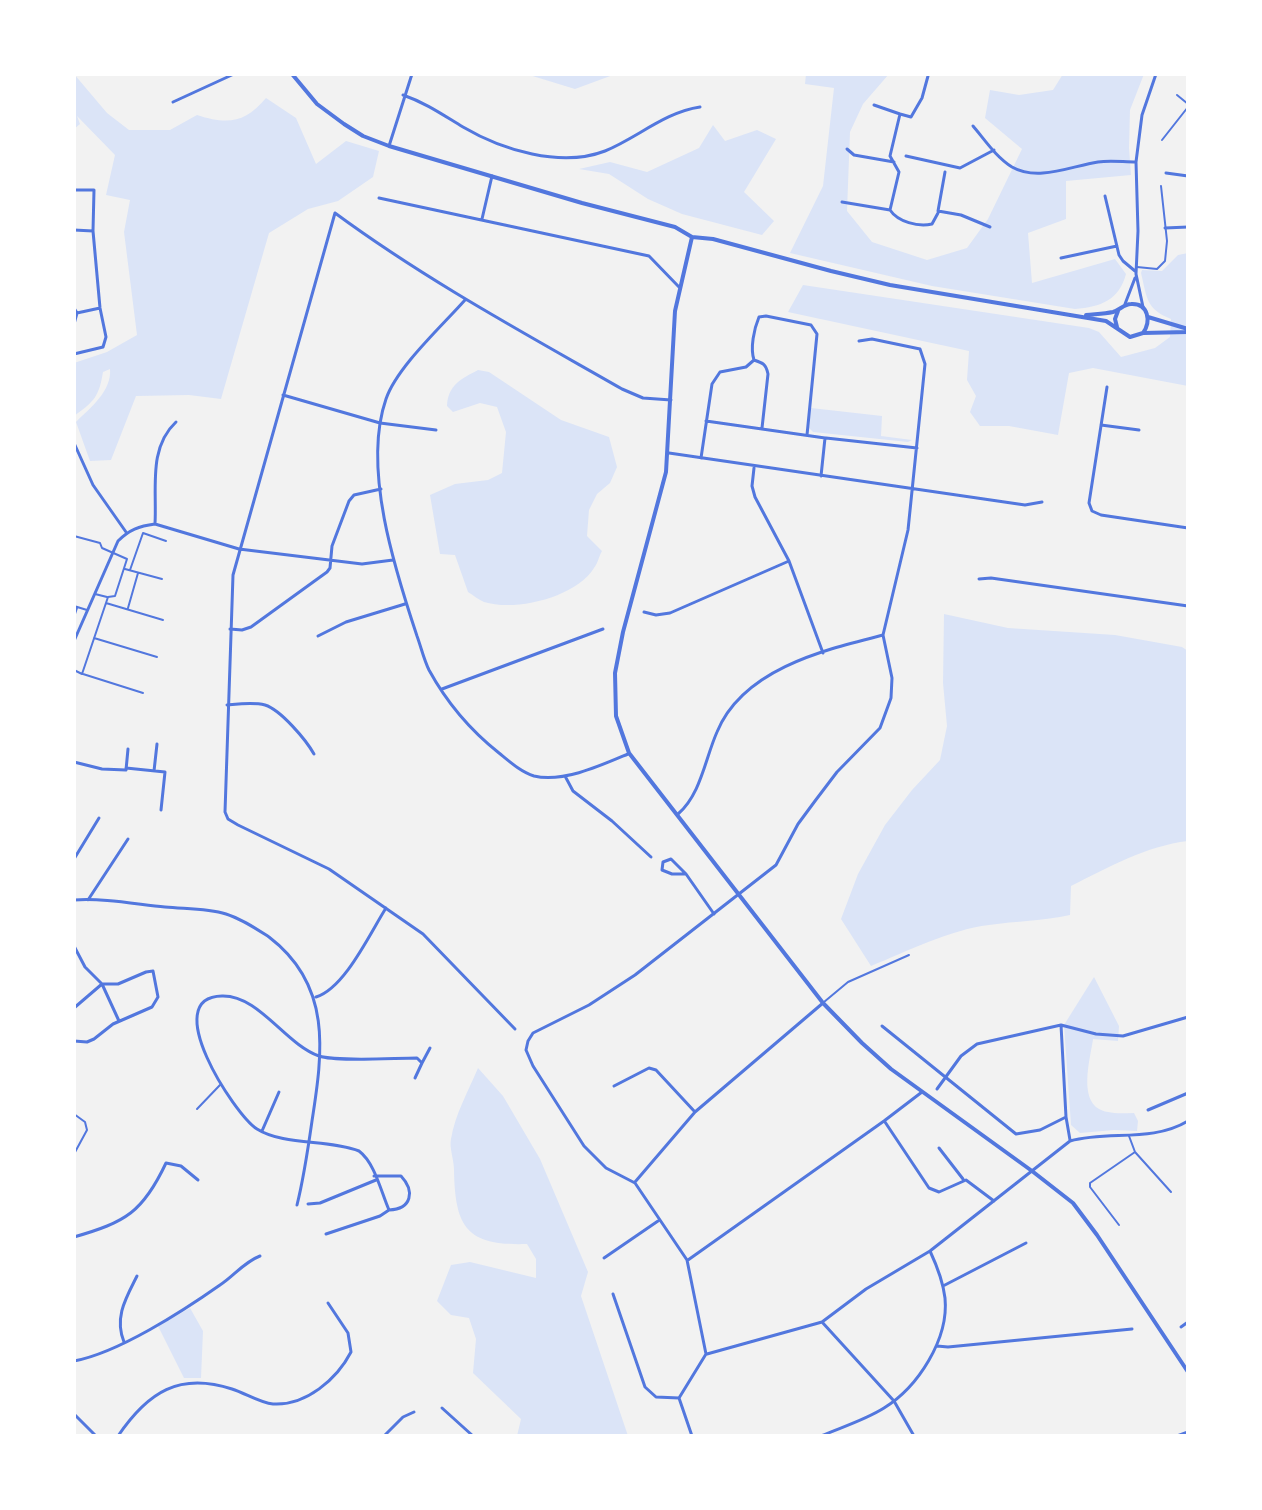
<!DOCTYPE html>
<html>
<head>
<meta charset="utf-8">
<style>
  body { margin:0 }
  #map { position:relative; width:1262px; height:1510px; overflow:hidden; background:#f2f2f2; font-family:"Asap Condensed",sans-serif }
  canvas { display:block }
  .frame { position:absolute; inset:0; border:76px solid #fff; pointer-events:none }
</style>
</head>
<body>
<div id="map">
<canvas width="1262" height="1510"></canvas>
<div class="frame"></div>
</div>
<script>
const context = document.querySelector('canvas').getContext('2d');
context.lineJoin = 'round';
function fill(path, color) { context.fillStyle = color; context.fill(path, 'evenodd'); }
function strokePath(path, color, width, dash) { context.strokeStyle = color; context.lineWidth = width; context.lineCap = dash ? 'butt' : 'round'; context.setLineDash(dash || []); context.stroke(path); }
fill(new Path2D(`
  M74,74l33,39 22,17h41l27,-15c31,10 48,8 69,-17l30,20 20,46 30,-23 33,10 -6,26 -35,24 -30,8 -39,24 -48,166 -32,-4 -53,1 -25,64 -21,1 -14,-39c14,-14 36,-31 34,-53l-7,3c-4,24 -8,29 -29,44v-53l33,-11 30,-17 -13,-103 6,-32 -24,-5 9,-40 -38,-39 3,8 -6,5z
  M526,74h87v1l-38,14z
  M806,74h83l-26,30 -13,28 -3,79 25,31 55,18 40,-12 21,-29 34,-70 -37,-31 5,-28 29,5 34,-5 10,-16h81l-14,36 -1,38 2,27 -65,6v38l-38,14 4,50 83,-24 11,15c-7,26 -25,33 -51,35l-143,-23 -142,-33 33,-67 11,-98 -29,-4z
  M713,125l12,16 32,-11 19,9 -32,53 30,29 -12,14 -80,-21 -34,-15 -39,-25 -30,-5 31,-7 37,10 52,-24z
  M1188,253v133l-95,-18 -24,5 -11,62 -49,-9h-29l-10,-14 6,-16 -9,-16 2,-29 -181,-39 15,-27 286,43 10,4 22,25 34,-9 15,-11 1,-18c-25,-10 -24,-21 -30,-46l1,-3 20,1 16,-16z
  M478,370l11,2 72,48 48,17 8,30 -7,16 -13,11 -8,16 -2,26 15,15c-3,5 -4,12 -8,17 -18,29 -78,44 -110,34 -5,-2 -11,-7 -16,-10l-13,-37 -15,-1 -10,-59 25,-11 33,-4 14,-7 4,-41 -9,-25 -17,-4 -27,9 -6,-6c1,-21 14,-27 31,-36z
  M811,408l71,8 -1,20 31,4 -4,2 -95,-10 -4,-4z
  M944,614l64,14 107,7 67,12 6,4v190c-42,5 -79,26 -117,45l-1,29c-27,6 -54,6 -81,10 -40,5 -81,26 -118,41l-30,-47 17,-45 27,-49 27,-35 28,-30 7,-34 -4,-43z
  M1094,977l25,49 -1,15 -25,-2c-3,22 -17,68 15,73 8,2 18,1 26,1l4,8 -1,10 -23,-1 -34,3 -9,-8 -7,-100z
  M478,1068l25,28 37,63 48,113 -7,24 47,140h-111l4,-17 -48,-46 3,-34 -7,-21 -18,-3 -14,-14 14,-36 19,-3 66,16v-19l-9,-15c-60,2 -72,-16 -73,-74 0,-11 -5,-22 -3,-31 4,-25 18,-49 27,-71z
  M190,1308l13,23 -2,47h-17l-26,-52z`), '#dbe4f7');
strokePath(new Path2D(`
  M1177,95l11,9
  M1162,140l26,-33
  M1137,267l20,2 8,-8 2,-20 -6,-55
  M74,536l26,7 2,5 25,11 -12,37 -7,1 -26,77 -8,-4
  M125,569l37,10
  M130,570l13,-37 23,8
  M95,594l12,3
  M106,603l57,17
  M74,606l13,4
  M128,608l10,-35
  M74,617l3,-9
  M94,638l63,19
  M83,674l60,19
  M824,1002l24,-20 61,-27
  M197,1109l23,-24
  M74,1114l11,8 2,8 -13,24
  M1129,1136l6,16 36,40
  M1119,1225l-29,-38v-4l45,-31`), '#5277de', 2);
strokePath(new Path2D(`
  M403,95c23,8 40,20 60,32 39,23 98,41 142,24 32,-13 60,-39 95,-44
  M173,102l61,-28
  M900,114l11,3 11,-19 6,-22
  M973,126c12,14 23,31 39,41 26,15 59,-1 86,-5 12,-2 25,0 38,0
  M389,146l23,-72
  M847,149l7,6 40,7
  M906,156l54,12 34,-18
  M945,172l-7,39 23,4 29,12
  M1166,173l22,3
  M74,190h20l-1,41 7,77 6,29 -3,10 -29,7
  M1105,196l14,59 4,6 12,10
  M379,198l270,58 30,31
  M842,202l48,8 9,-38 -9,-16 10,-42 -26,-9
  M890,210c8,12 28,17 42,14l6,-11
  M482,219l10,-43
  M1165,228l23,-1
  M74,230l19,1
  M1061,258l56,-12
  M465,300c-23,26 -68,67 -79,99 -24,69 9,171 31,237 4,11 7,24 12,34 18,33 41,60 70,83 11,9 22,19 35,23 29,7 68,-11 94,-22
  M1125,304l10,-26
  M1143,307l-7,-33 2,-43 -2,-69 6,-47 14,-41
  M74,308l3,5 -3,11
  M77,313l23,-5
  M1107,387l-18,116 3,8 9,4 87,13
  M283,395l97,28 56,7
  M706,421l119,17 -4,38
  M1101,425l38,5
  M762,428l6,-54c-2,-10 -5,-11 -14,-14 -4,-12 0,-31 5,-43l7,-1 45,9 6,9 -10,101
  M826,438l91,10
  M74,443l19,42 33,47
  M669,453l356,52 17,-3
  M701,458l11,-74 8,-12 26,-5 8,-7
  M754,468l-2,18 3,11 34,64 34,92
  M155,524c2,-35 -7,-76 21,-102
  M979,579l12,-1 197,28
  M644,612l12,3 14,-2 119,-52
  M230,629l12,1 9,-3 76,-55 3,-4 2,-22 17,-45 5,-6 27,-6
  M318,636l28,-14 59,-18
  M74,641l44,-100c11,-11 21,-15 37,-17l84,25 123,15 31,-4
  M442,689l161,-60
  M227,705c12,-1 26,-3 38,0 16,5 41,35 49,49
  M74,762l28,7 24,1 2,-21
  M126,768l39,4 -4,38
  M154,771l3,-27
  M565,776l8,15 39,30 39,36
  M678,814c23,-20 27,-55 39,-82 26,-63 107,-82 166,-97
  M74,859l25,-41
  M686,874l-15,-15 -8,3 -1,8 10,4h14l28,40
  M74,900c30,-2 61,4 91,7 20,2 42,1 61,7 16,5 29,14 43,23 63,48 54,114 43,184 -4,28 -8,56 -15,84
  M88,900l40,-61
  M74,946l11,21 17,17 17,37
  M316,997c29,-9 54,-64 70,-89
  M74,1008l28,-24h16l28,-12 7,-1 5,26 -6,10 -39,17 -19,15 -7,3 -13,-1
  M1061,1025l5,92 4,23
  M882,1026l134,108 24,-4 26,-13
  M515,1029l-92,-95 -94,-65 -91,-44 -10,-6 -3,-7 8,-237 102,-362c91,67 189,120 287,176l21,9 28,2
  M422,1063l8,-15
  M614,1086l35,-18 7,2 39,42
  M937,1089l24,-33 16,-12 84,-19 35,9 27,2 65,-19
  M1148,1110l40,-17
  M885,1122l44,66 10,4 27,-12 28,21
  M262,1131l17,-39
  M939,1148l24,31
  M374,1176h27c14,15 11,33 -12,34 -8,-18 -14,-47 -30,-59 -30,-12 -75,-5 -102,-22 -23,-15 -99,-132 -35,-133 37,-1 63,48 97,60 18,6 75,2 98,2l5,5 -7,15
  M635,1182l60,-70 128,-109
  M308,1204l12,-1 56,-23
  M326,1234l54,-18 9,-6
  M74,1237c52,-15 69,-25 92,-74l15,3 17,14
  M604,1258l54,-37
  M688,1260l196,-139 38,-29
  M943,1286l83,-43
  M613,1294l32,93 11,10 23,1
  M822,1322l72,79 20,35
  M1181,1327l7,-5
  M124,1342c-10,-25 2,-44 13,-66
  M937,1346l11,1 184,-18
  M707,1354l115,-32 44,-33 64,-38 140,-110c39,-11 81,2 118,-20
  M74,1361c44,-8 109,-50 146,-76 14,-9 24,-23 40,-29
  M442,1408l31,28
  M74,1414l22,22
  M118,1436c30,-44 61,-64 114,-47 13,4 28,14 41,15 33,2 64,-25 78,-52l-3,-19 -20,-30
  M384,1436l19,-19 11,-5
  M692,1436l-13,-38 27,-44 -19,-94 -52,-77 -29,-15 -22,-22 -51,-80 -7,-16 2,-9 5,-8 56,-28 46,-30 141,-110 22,-41 17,-23 22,-29 43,-44 11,-30 1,-20 -9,-43 25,-105 17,-166 -5,-15 -48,-10 -13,2
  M821,1436c21,-9 44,-16 63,-28 34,-21 65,-69 61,-110 -2,-17 -8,-32 -15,-47
  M1177,1436l11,-4`), '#5277de', 3);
strokePath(new Path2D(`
  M292,74l25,30 27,20 19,12 26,10 193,57 93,24 17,10 21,2 118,32 59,14 216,36 24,16 13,-4 45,-1
  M692,237l-17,74 -9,161 -43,160 -8,41 1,43 13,37 194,250 39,40 29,26 141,102 41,32 24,32 91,137
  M1086,315c9,-1 18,-1 27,-3 7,-2 11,-8 18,-8 18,-1 20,18 12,29
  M1148,317l40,12
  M1117,327l-2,-8 3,-8`), '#5277de', 4);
</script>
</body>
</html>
